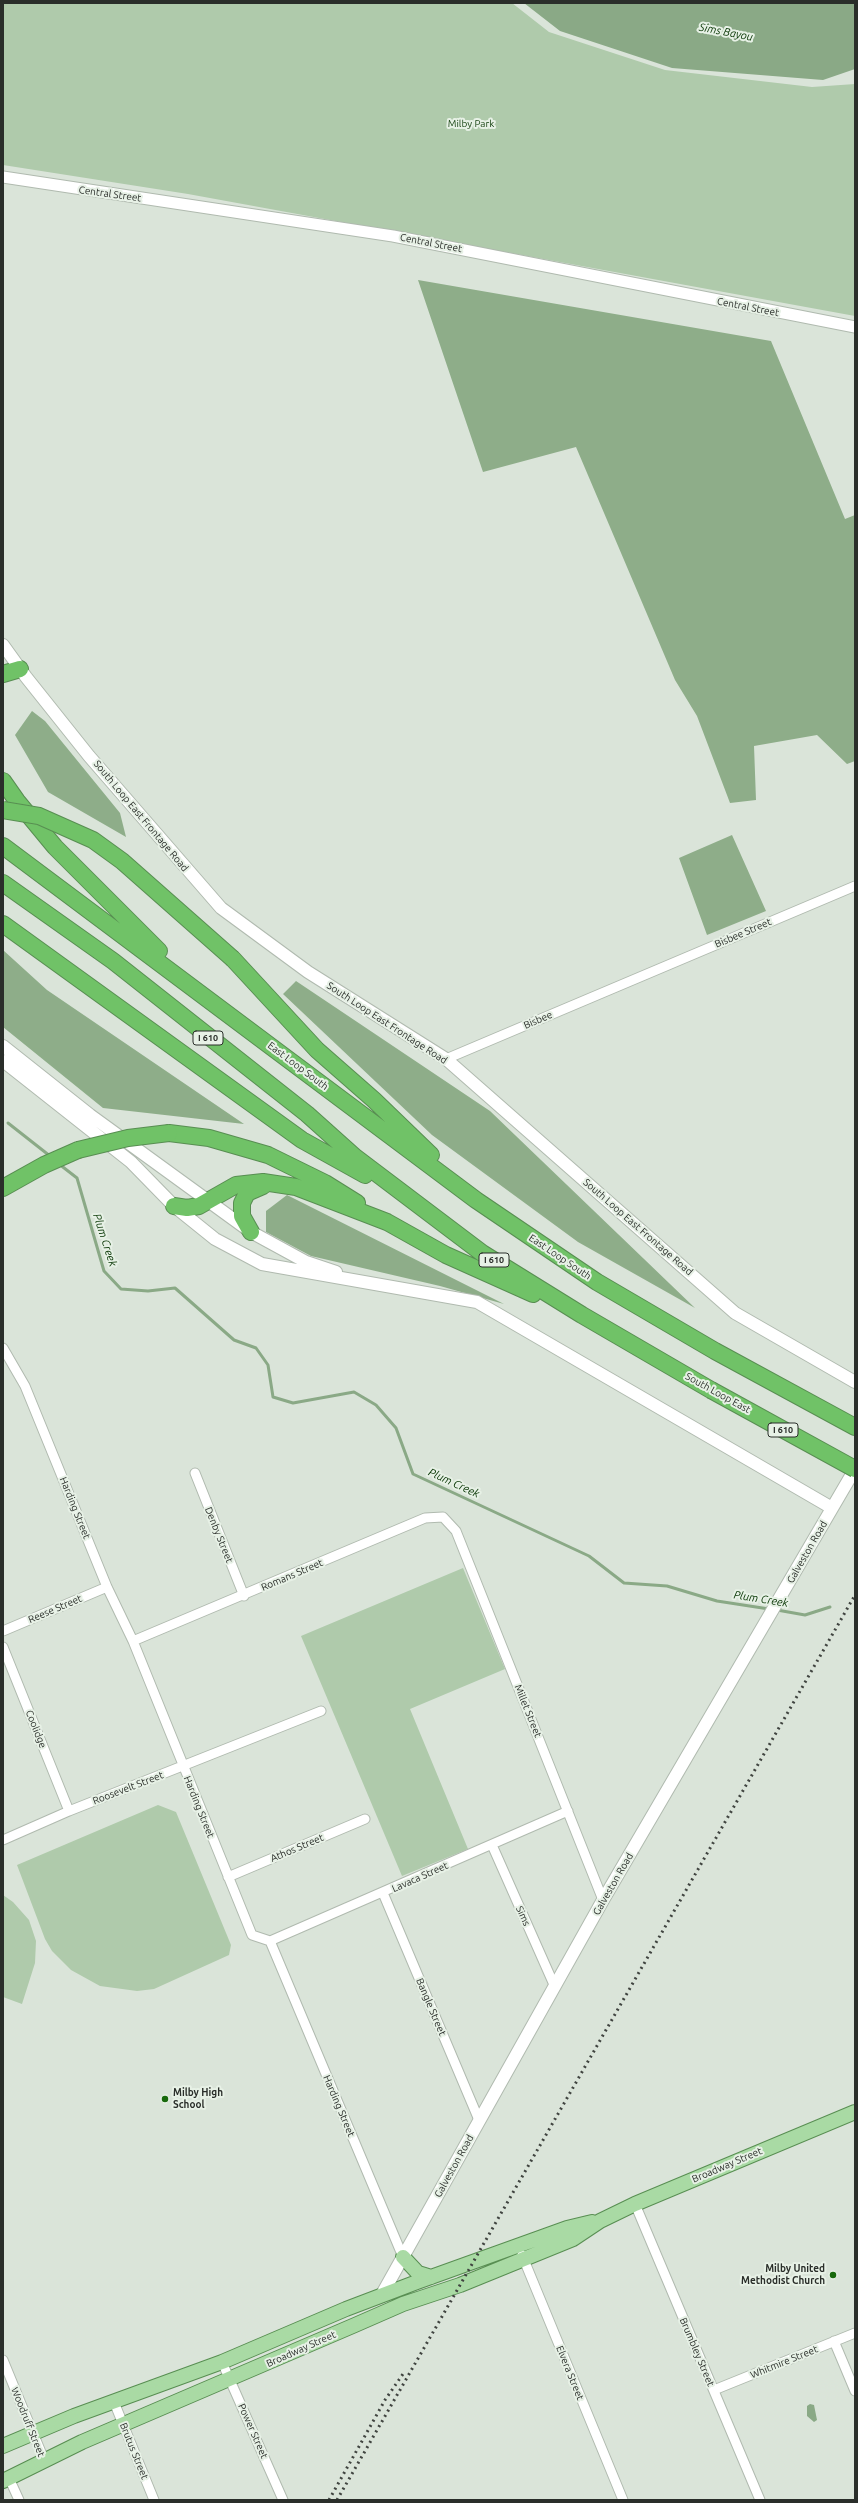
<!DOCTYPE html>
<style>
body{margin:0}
#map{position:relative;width:858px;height:2503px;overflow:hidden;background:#dae4d9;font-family:Ubuntu,sans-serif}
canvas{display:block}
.frame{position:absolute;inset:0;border:4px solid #2a2e2a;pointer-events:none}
</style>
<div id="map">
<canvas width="858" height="2503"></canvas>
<div class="frame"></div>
</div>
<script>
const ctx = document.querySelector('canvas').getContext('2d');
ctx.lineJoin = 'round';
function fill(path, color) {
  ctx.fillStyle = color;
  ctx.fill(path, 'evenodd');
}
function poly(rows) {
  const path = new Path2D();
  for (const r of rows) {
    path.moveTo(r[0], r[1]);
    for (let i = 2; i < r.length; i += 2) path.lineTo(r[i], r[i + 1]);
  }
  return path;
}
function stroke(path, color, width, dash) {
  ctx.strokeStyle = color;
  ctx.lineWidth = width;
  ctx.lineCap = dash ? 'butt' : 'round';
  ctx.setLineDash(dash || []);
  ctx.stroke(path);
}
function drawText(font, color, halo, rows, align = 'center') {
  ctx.font = font + ' Ubuntu,sans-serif';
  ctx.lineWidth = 4;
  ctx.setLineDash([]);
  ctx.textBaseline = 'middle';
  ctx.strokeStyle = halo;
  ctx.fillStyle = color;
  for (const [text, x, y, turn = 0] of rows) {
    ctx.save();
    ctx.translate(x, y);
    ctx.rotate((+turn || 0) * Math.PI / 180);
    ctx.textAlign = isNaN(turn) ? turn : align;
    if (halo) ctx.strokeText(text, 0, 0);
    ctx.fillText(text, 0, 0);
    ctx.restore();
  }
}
fill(poly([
 [3,3,512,3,549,32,665,70,812,87,855,84,855,316,188,194,3,165],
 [463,1568,505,1669,410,1709,468,1849,402,1876,301,1636],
 [158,1805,176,1812,231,1945,229,1955,154,1989,137,1991,100,1986,71,1970,52,1951,45,1939,17,1865],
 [3,1895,13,1902,29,1920,36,1941,35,1963,22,2004,3,1997]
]), '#afcaab');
fill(poly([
 [418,280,771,341,845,519,855,515,855,761,847,764,817,735,754,746,756,800,730,803,697,716,675,680,576,447,483,472],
 [32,711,45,721,120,813,126,837,48,792,15,735],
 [732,835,766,911,707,935,679,858],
 [3,950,47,990,244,1124,103,1108,3,1027],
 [296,981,490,1111,695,1308,578,1242,432,1135,283,994],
 [287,1195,504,1304,440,1286,311,1256,266,1232,266,1211]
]), '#8ead89');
fill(poly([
 [524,3,855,3,855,69,823,80,672,68,560,31],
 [810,2404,814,2405,817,2420,814,2422,807,2416,807,2406]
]), '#8aa986');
stroke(poly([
 [8,1123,50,1156],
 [59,1164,77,1178,104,1271,121,1289,148,1291,175,1288,234,1340,256,1348,268,1365,273,1397,293,1403,354,1392,376,1405,396,1428,413,1474,589,1556,624,1583,667,1586,717,1601,769,1609],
 [777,1610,805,1615,830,1607]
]), '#8aa986', 3);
const minor = poly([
 [446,1059,855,886],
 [3,1348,25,1386,107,1587,133,1641,252,1935,270,1941,403,2257],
 [195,1473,244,1596],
 [3,1631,107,1587],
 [133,1641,425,1518,443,1517,456,1531,603,1900],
 [3,1647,69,1811],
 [3,1840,69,1811,321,1711],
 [492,1845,555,1987],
 [228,1877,365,1819],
 [383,1893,479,2120],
 [270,1941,568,1811],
 [635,2204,760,2500],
 [522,2255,623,2500],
 [834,2341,855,2391],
 [3,2360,45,2462],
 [222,2362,283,2500],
 [714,2390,855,2333],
 [114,2402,154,2500],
 [9,2478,19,2500]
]);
const tertiary = poly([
 [3,177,393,236,855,327]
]);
const secondary = poly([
 [3,645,26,677,89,756,221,908,308,972,446,1059,735,1313,855,1382],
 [3,1046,90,1115,251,1232,306,1262,336,1272],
 [3,1061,131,1162,174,1206,215,1239,262,1264,477,1302,832,1508],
 [381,2296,603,1900,855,1469]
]);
const primary = poly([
 [403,2257,418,2273,431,2277],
 [3,2446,74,2416,222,2362,346,2309,417,2282,567,2228,592,2222],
 [3,2481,82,2442,355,2325,403,2304,460,2285,573,2239,600,2221,635,2204,855,2112]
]);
const motorway = poly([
 [3,674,20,669],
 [3,781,17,801,55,847,159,951],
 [3,846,476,1200,597,1282,715,1351,855,1427],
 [3,883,113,961,307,1114,355,1157,482,1253,582,1315,711,1390],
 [3,924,302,1140,365,1175],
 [233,959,317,1050,374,1100,431,1155],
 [169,1133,209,1138,268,1155,325,1183,357,1203],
 [3,1188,44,1165,78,1150],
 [174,1206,187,1208,199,1206,236,1185,263,1182,296,1187,387,1222,446,1255,533,1294],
 [251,1232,242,1216,242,1203,247,1193,263,1186]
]);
stroke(minor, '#b0baaf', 11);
stroke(tertiary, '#b0baaf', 13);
stroke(secondary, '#b0baaf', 14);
stroke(primary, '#588e52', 16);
stroke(motorway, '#588e52', 18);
stroke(minor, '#fff', 9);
stroke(tertiary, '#fff', 11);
stroke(secondary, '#fff', 12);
stroke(primary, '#a9daa4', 14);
stroke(motorway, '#70c267', 16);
stroke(poly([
 [329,2500,385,2400,403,2374],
 [337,2500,855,1595]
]), '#404440', 3, [2, 4]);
const motorwayBridge = poly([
 [3,810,39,816,93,840,122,861,233,959],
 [78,1150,128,1138,169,1133],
 [711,1390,855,1469]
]);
stroke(motorwayBridge, '#588e52', 18, []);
stroke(motorwayBridge, '#70c267', 16);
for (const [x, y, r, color] of [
 [165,2099,4,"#18690d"],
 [833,2275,4,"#18690d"]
]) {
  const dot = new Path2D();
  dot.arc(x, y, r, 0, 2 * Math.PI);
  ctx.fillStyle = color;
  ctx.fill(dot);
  stroke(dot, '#e7f1e6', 1.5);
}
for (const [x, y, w] of [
 [208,1038,30],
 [494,1260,30],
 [783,1430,30]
]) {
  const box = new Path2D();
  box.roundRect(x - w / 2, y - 7, w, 14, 3);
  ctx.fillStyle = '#e7f1e6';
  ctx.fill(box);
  stroke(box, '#2a2e2a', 1);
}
drawText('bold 9px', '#2a2e2a', null, [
 ["I 610",208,1038],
 ["I 610",494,1260],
 ["I 610",783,1430]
]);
drawText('10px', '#103d0b', '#e7f1e6', [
 ["Milby Park",471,124]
]);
drawText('10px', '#2a2e2a', '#e7f1e6', [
 ["Central Street",110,194,8],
 ["Central Street",431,243,11],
 ["Central Street",748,307,11],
 ["South Loop East Frontage Road",141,816,50],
 ["Bisbee Street",743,933,-23],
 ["Bisbee",538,1020,-23],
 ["South Loop East Frontage Road",387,1023,33],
 ["East Loop South",298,1066,37],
 ["South Loop East Frontage Road",638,1227,41],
 ["East Loop South",560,1257,34],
 ["South Loop East",718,1393,29],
 ["Harding Street",75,1508,68],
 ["Denby Street",219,1535,68],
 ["Galveston Road",807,1552,-60],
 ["Romans Street",292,1575,-23],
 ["Reese Street",55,1609,-23],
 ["Millet Street",528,1711,68],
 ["Coolidge",36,1729,68],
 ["Roosevelt Street",128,1788,-21],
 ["Harding Street",199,1807,68],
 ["Athos Street",297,1848,-23],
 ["Lavaca Street",420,1877,-24],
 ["Galveston Road",613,1884,-60],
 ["Sims",523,1916,66],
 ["Bangle Street",431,2007,67],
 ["Harding Street",339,2106,67],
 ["Broadway Street",727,2165,-23],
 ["Galveston Road",454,2166,-61],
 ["Broadway Street",301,2349,-24],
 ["Brumbley Street",697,2352,67],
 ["Whitmire Street",784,2362,-22],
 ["Elvera Street",570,2373,68],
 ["Woodruff Street",28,2422,68],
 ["Power Street",253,2431,66],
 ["Brutus Street",134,2451,68]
]);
drawText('bold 10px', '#2a2e2a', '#e7f1e6', [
 ["Milby High",173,2093],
 ["School",173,2105],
 ["Milby United",825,2269,"right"],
 ["Methodist Church",825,2281,"right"]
], 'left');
drawText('italic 11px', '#083604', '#e7f1e6', [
 ["Sims Bayou",726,32,11],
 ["Plum Creek",105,1240,72],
 ["Plum Creek",454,1483,25],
 ["Plum Creek",761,1599,9]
]);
</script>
